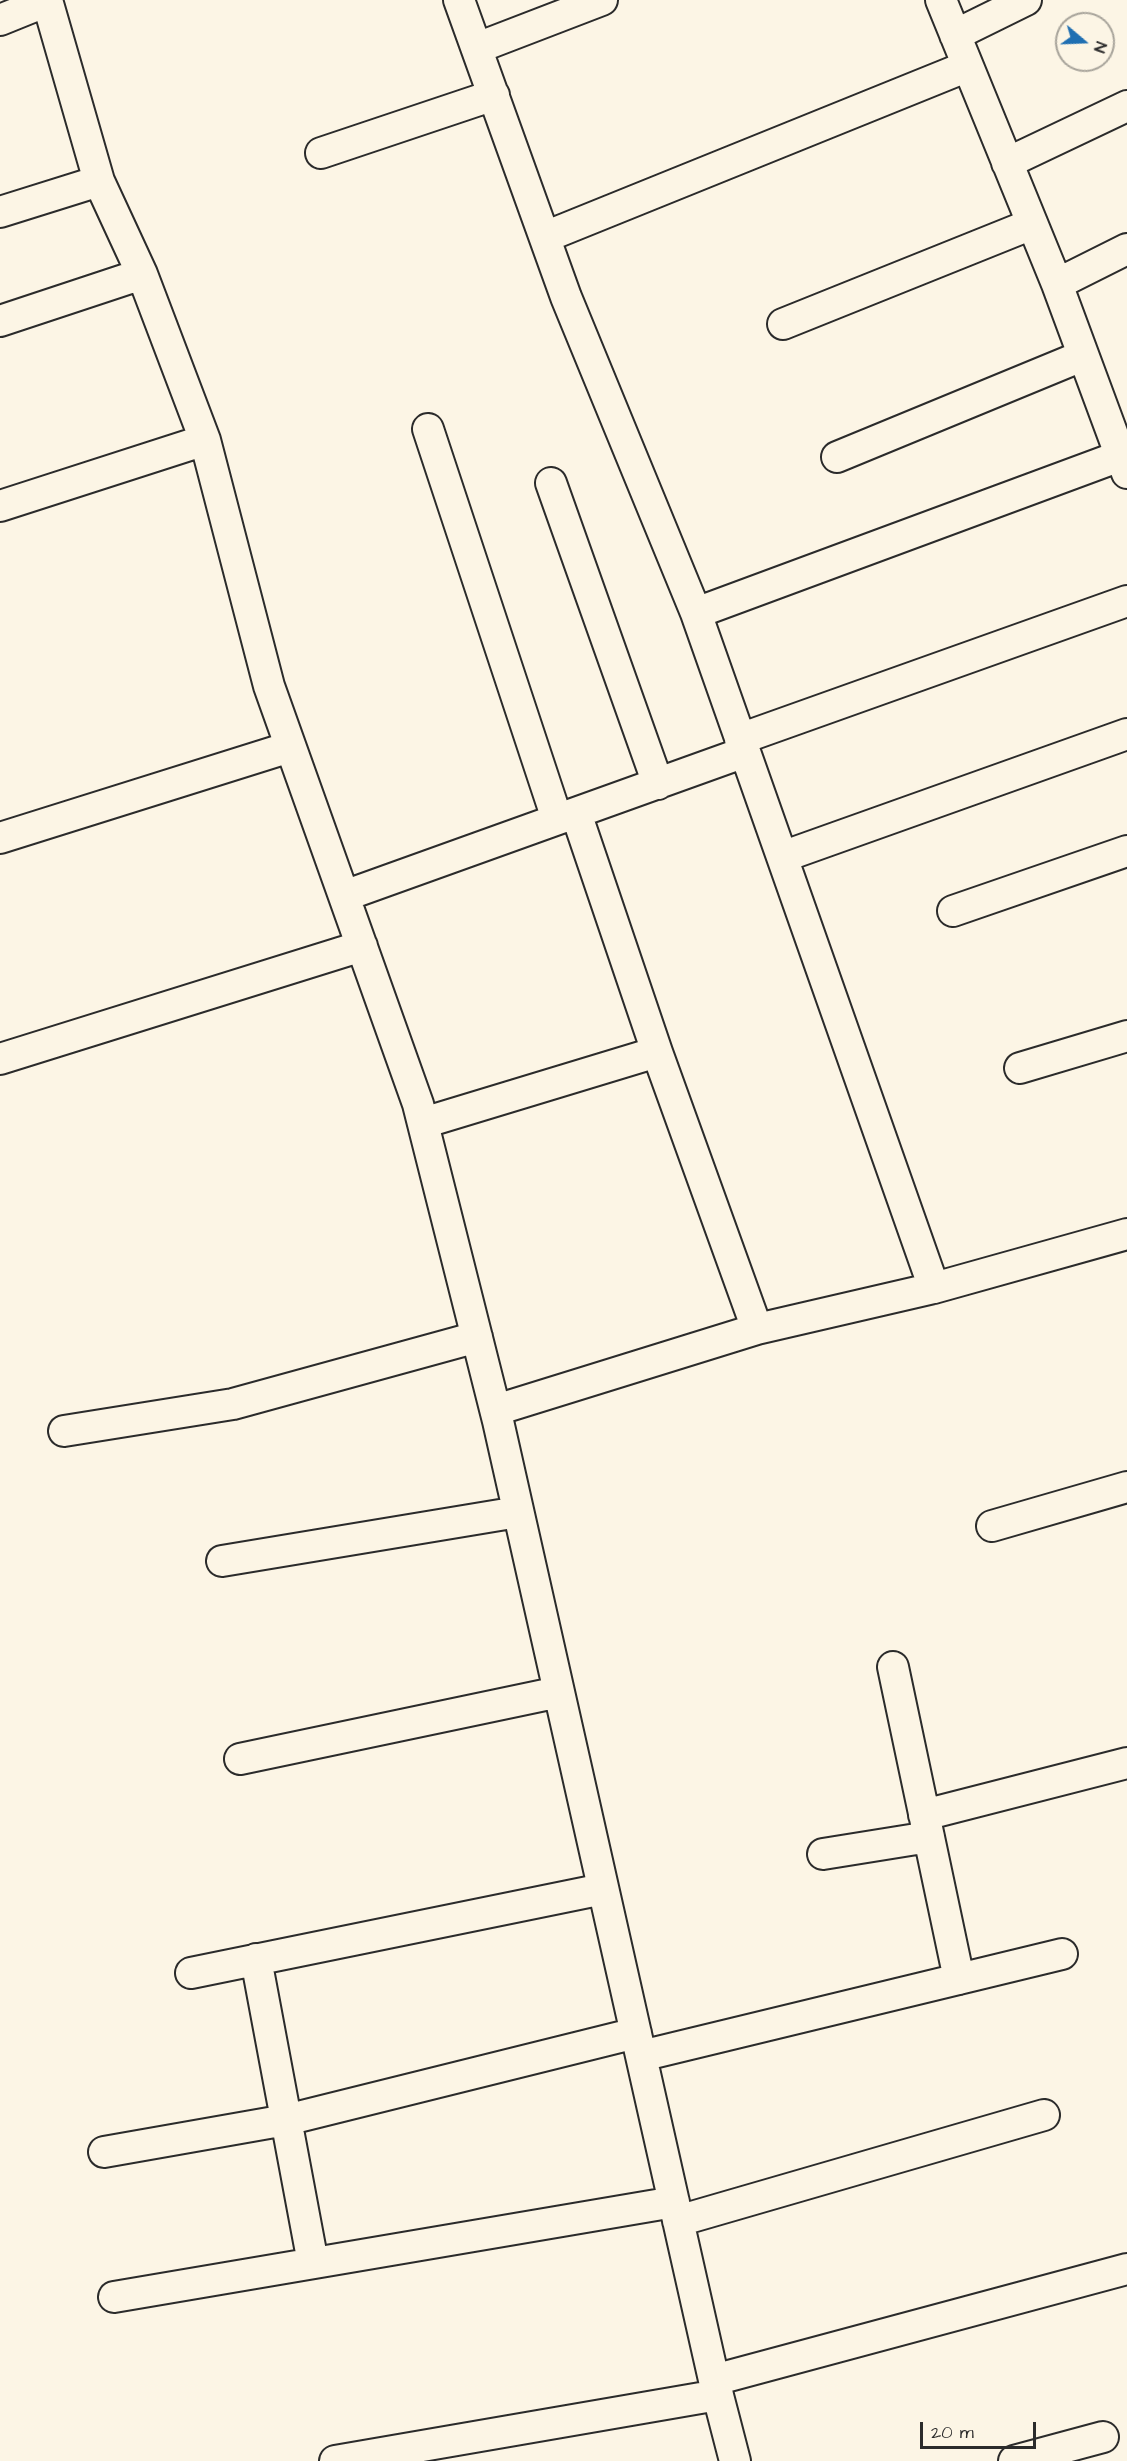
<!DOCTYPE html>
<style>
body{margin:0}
#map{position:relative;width:1127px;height:2461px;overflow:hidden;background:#fcf5e5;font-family:"Architects Daughter",sans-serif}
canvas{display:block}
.north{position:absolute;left:1055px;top:12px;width:60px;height:60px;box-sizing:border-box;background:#fcf5e5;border:2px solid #a8a49b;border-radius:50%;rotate:109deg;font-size:16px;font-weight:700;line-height:24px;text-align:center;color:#2b2b2b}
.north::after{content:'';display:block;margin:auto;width:21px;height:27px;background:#1f6fb2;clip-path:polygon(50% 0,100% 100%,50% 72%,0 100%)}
.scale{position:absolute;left:920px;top:2422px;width:116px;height:27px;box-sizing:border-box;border:3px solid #2b2b2b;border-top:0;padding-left:8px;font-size:18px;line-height:21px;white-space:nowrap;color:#2b2b2b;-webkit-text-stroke:4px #fcf5e5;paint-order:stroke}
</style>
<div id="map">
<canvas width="1127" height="2461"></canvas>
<div class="north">N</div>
<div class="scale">20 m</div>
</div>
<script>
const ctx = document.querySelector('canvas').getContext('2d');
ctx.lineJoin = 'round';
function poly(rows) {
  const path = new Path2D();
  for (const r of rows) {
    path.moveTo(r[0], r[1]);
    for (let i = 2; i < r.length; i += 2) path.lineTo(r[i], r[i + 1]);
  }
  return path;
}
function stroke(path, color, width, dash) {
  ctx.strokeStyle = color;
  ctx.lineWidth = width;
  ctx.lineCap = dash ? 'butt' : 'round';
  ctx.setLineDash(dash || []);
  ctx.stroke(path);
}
const street = poly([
 [47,0,99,181,142,274,205,440,269,686,418,1104,498,1421,714,2380,735,2461],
 [459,0,566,297,696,613,934,1288],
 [941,0,1057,284,1127,473],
 [0,20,47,1],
 [955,35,1026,0],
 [477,48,602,0],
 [321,153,494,95],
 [1007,163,1127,106],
 [0,212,99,181],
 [545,237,968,66],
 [1057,284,1127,249],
 [0,321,142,274],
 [783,324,1032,224],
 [428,429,557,819],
 [837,457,1082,356],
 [551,483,658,784],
 [0,506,205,440],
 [696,613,1120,456],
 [740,739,1127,601],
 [576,813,657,1052,757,1329],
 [0,838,290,747],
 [782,857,1127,734],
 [344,896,745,752],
 [953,911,1127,851],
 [0,1059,362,946],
 [1020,1068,1127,1036],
 [423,1123,657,1052],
 [496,1410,757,1329,934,1288,1127,1234],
 [64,1431,233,1404,477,1337],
 [992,1526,1127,1487],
 [222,1561,518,1512],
 [893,1667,959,1979],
 [240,1759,559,1692],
 [924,1815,1127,1763],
 [823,1854,929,1837],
 [256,1959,313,2263],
 [191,1973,603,1889],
 [641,2056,1062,1954],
 [104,2152,286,2120,636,2033],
 [678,2221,1044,2115],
 [114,2297,674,2202],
 [714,2380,1127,2269],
 [335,2461,718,2395],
 [1014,2461,1103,2437]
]);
stroke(street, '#2b2b2b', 34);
stroke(street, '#fcf5e5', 30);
</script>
